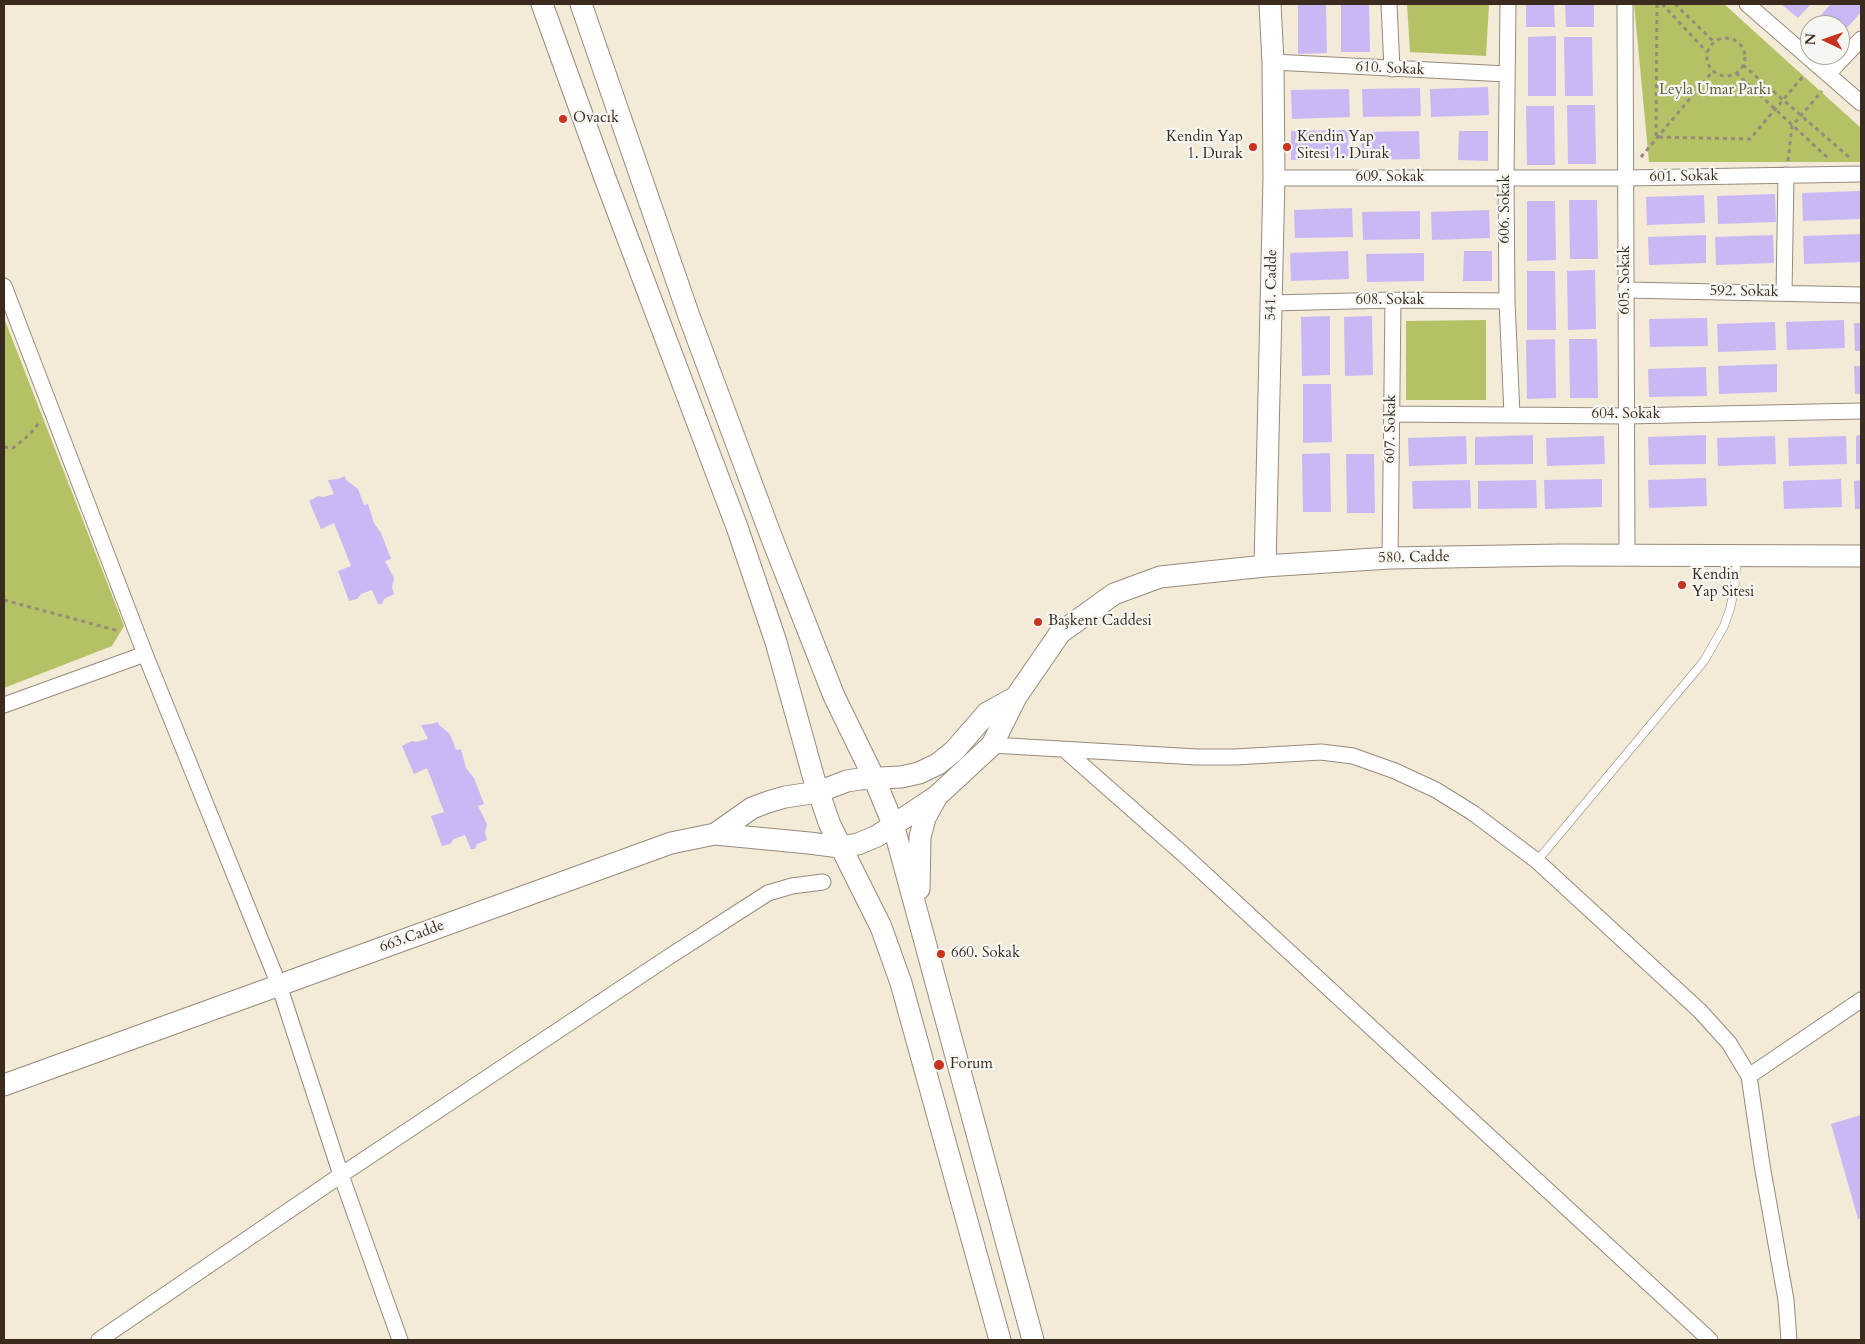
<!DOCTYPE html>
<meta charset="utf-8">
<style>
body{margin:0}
#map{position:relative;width:1865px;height:1344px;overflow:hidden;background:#f3ead8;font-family:Cardo,serif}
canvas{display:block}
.frame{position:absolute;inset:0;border:5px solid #3b2a1e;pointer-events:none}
.north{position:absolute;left:1800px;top:15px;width:50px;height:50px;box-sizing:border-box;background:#f6f6f2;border:1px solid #aba49d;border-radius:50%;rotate:273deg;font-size:14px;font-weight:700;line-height:20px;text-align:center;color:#3b2a1e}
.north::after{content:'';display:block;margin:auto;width:18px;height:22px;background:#c8321e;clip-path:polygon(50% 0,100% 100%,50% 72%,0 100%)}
</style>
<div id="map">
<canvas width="1865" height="1344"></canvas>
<div class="frame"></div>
<div class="north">N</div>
</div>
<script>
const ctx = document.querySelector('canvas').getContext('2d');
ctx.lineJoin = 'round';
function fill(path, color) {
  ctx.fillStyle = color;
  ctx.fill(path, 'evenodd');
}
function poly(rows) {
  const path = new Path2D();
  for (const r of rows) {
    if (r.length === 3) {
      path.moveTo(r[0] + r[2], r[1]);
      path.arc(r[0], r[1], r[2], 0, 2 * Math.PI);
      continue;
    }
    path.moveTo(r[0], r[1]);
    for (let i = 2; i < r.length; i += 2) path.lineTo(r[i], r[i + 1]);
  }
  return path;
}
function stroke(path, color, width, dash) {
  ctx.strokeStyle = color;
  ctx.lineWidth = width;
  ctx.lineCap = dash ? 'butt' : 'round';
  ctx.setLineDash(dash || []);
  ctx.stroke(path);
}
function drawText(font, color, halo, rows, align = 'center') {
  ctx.font = font + ' Cardo,serif';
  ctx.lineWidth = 4.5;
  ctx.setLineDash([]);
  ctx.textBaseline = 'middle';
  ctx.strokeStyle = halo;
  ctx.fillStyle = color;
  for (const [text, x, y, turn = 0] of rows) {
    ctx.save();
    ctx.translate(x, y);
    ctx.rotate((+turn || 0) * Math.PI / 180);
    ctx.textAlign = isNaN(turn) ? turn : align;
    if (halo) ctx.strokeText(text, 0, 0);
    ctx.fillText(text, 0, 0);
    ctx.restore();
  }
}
fill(poly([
 [1407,4,1489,4,1486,56,1410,52],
 [1634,4,1724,4,1861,128,1861,162,1649,162],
 [4,318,124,626,112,646,4,688],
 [1486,320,1486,400,1406,400,1406,321]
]), '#b4c265');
fill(poly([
 [1298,4,1326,4,1327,53,1298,54],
 [1341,4,1369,4,1370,52,1341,52],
 [1526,4,1554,4,1555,27,1526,27],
 [1565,4,1594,4,1594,27,1566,27],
 [1781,4,1811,4,1798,18],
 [1831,4,1861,4,1861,12,1840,36,1840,25,1812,25],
 [1556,36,1556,96,1528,96,1528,37],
 [1564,37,1592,37,1593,96,1565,96],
 [1488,87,1489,115,1431,117,1430,89],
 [1420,88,1421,116,1363,117,1362,89],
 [1349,89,1350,117,1292,119,1291,90],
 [1567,105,1595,105,1596,164,1568,164],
 [1526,106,1554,106,1555,165,1527,165],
 [1348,130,1349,158,1291,160,1291,131],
 [1419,131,1420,159,1362,160,1361,132],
 [1459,131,1488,131,1488,161,1458,160],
 [1860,191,1861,219,1803,221,1802,193],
 [1775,194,1776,222,1718,224,1717,196],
 [1704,195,1705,223,1647,225,1646,197],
 [1569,200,1597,200,1598,259,1570,259],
 [1527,201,1555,201,1556,260,1527,261],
 [1352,208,1353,237,1295,238,1294,210],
 [1489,210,1490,238,1432,240,1431,212],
 [1420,211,1420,239,1363,240,1362,212],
 [1861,234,1861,262,1804,264,1803,236],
 [1706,235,1706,263,1649,265,1648,237],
 [1773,235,1774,263,1716,265,1715,237],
 [1348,251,1349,279,1291,281,1290,253],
 [1464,251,1492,251,1492,281,1463,281],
 [1424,253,1424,281,1367,282,1366,254],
 [1595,270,1596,329,1568,330,1567,271],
 [1527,271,1555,271,1556,330,1527,330],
 [1330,316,1330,375,1302,376,1301,317],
 [1372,316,1373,375,1345,376,1344,317],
 [1707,318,1708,346,1650,347,1649,319],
 [1844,320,1845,348,1787,350,1786,322],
 [1775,322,1776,350,1718,352,1717,324],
 [1854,323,1861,323,1861,351,1855,351],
 [1555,339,1556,398,1527,399,1526,340],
 [1569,339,1597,339,1598,398,1570,398],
 [1777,364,1777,392,1719,394,1718,366],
 [1854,366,1861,366,1861,394,1855,394],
 [1706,367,1707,396,1649,397,1648,369],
 [1303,384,1331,384,1332,442,1303,443],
 [1533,435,1533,464,1475,465,1475,437],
 [1706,435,1706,464,1649,465,1648,437],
 [1861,435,1861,464,1856,464,1856,436],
 [1466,436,1467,464,1409,466,1408,438],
 [1604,436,1605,464,1547,466,1546,438],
 [1775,436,1776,464,1718,466,1717,438],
 [1846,436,1847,464,1789,466,1788,438],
 [1330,453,1331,512,1303,512,1302,454],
 [1346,454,1374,454,1375,513,1347,513],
 [345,476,346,480,358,489,364,505,368,504,374,523,381,533,391,559,385,561,394,578,392,587,394,594,384,599,382,604,378,604,372,590,361,594,357,599,349,601,338,571,351,566,334,523,321,529,309,501,318,496,323,497,334,494,328,480,338,479],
 [1706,478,1707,506,1649,508,1648,480],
 [1602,479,1602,507,1545,509,1544,480],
 [1841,479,1842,507,1784,509,1783,481],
 [1470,480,1471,508,1413,509,1412,481],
 [1536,480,1537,508,1478,509,1478,481],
 [1861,480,1861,509,1855,509,1854,481],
 [438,722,439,725,450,734,456,750,461,749,466,768,474,778,484,804,478,806,487,824,485,833,487,840,477,844,475,849,471,849,465,835,454,839,450,844,442,846,431,816,444,812,427,768,414,774,402,746,412,741,416,742,428,739,421,725,431,724],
 [1861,1115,1861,1218,1858,1219,1831,1124]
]), '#cab8f5');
const lane = poly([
 [1537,861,1704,661,1724,626,1730,609,1734,591,1737,558]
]);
const street = poly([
 [1389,4,1392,69],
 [1508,4,1506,178,1507,301,1512,415],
 [1625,4,1627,555],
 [1747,4,1861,103],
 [1273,62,1507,74],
 [1828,74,1861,39],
 [1274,178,1626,178,1861,174],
 [4,286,145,654,279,985,341,1175,400,1340],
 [1626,290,1861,295],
 [1784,293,1786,175],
 [1272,303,1393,300,1507,301],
 [1391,414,1626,416,1861,411],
 [1390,558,1393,300],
 [4,705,145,654],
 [992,745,1197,757,1235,757,1321,752,1353,756,1395,771,1436,790,1473,813,1537,861,1700,1011,1729,1043,1749,1076,1762,1165,1786,1300,1789,1340],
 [1065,750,1182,853,1710,1340],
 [1749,1076,1861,1000],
 [99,1340,341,1175,667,958,768,893,792,886,823,882]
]);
const secondary = poly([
 [542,4,605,178,737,527,776,642,814,779,830,825,881,927,901,983,1000,1340],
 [581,4,689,316,771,536,834,696,874,778,893,824,1033,1340],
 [1265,566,1274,178,1273,62,1270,4],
 [715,834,809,843,840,847,858,844,877,836,937,796,992,745,1016,697,1060,633,1114,594,1160,577,1265,566,1390,558,1561,555,1861,556],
 [919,889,920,837,925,818,936,798],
 [4,1085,671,843,715,834,752,808,768,802,785,797,818,792,847,781,860,779,901,777,919,773,938,764,954,751,987,713,1016,697]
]);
stroke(lane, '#978a7b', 9);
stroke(street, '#978a7b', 17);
stroke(secondary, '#978a7b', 23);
stroke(poly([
 [1657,4,1656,137,1750,139,1805,74],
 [1662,4,1707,52],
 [1675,4,1714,42],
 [1726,57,19],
 [1743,65,1850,158],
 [1736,73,1829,159],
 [1641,157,1713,71],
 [1788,161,1792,126,1822,91],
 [4,447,13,448,28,436,40,422],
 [4,600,119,631]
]), '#978a7b', 3, [4, 4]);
stroke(lane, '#fff', 8);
stroke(street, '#fff', 15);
stroke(secondary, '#fff', 21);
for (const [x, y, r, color] of [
 [563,119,5,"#c8321e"],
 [1253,147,5,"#c8321e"],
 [1287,147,5,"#c8321e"],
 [1682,585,5,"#c8321e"],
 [1038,622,5,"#c8321e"],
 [941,954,5,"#c8321e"],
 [939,1065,6,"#c8321e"]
]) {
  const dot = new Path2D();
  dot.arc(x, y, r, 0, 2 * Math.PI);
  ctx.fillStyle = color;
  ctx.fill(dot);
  stroke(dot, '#f6f6f2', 2);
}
drawText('15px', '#3b2a1e', '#f6f6f2', [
 ["610. Sokak",1390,69,3],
 ["601. Sokak",1684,177,-1],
 ["609. Sokak",1390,178],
 ["606. Sokak",1506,209,-90],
 ["605. Sokak",1626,280,-90],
 ["541. Cadde",1272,285,-89],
 ["592. Sokak",1744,292,1],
 ["608. Sokak",1390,301],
 ["604. Sokak",1626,415],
 ["607. Sokak",1391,429,-89],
 ["580. Cadde",1414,558,-1],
 ["663.Cadde",412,937,-20]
]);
drawText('15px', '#5f5833', '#f6f6f2', [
 ["Leyla Umar Parkı",1715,91]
]);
drawText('15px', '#3b2a1e', '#f6f6f2', [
 ["Ovacık",573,119],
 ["Kendin Yap",1243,138,"right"],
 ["1. Durak",1243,155,"right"],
 ["Kendin Yap",1297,138],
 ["Sitesi 1. Durak",1297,155],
 ["Kendin",1692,576],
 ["Yap Sitesi",1692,593],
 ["Başkent Caddesi",1048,622],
 ["660. Sokak",951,954],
 ["Forum",950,1065]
], 'left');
</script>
